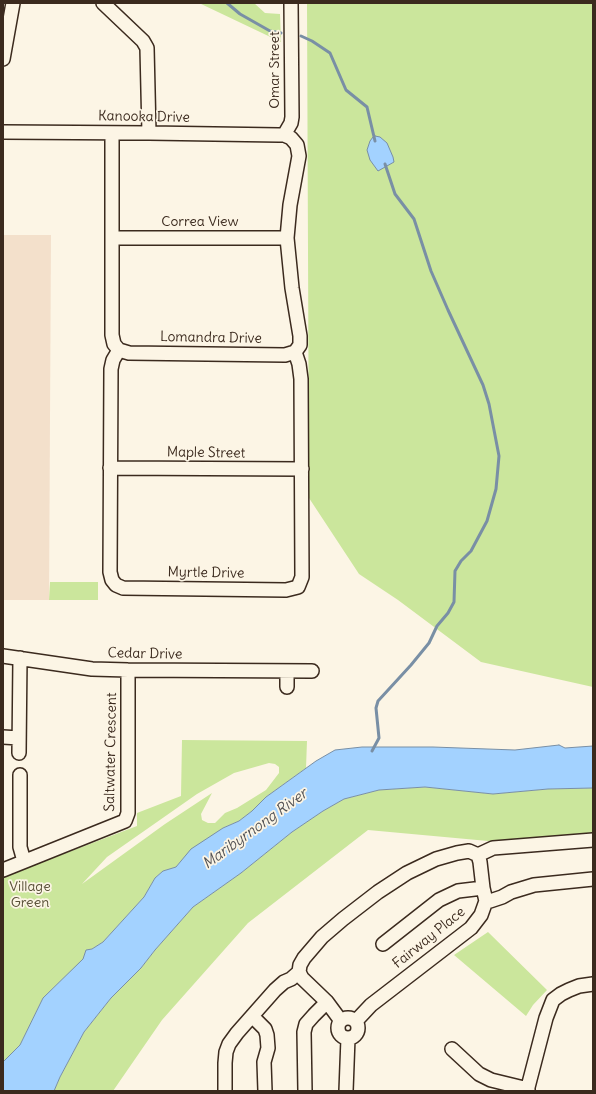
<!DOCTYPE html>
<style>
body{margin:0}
#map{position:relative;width:596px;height:1094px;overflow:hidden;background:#fcf5e5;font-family:Delius,sans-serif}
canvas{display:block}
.frame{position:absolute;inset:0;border:4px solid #3b2a1e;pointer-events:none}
</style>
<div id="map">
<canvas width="596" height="1094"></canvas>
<div class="frame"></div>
</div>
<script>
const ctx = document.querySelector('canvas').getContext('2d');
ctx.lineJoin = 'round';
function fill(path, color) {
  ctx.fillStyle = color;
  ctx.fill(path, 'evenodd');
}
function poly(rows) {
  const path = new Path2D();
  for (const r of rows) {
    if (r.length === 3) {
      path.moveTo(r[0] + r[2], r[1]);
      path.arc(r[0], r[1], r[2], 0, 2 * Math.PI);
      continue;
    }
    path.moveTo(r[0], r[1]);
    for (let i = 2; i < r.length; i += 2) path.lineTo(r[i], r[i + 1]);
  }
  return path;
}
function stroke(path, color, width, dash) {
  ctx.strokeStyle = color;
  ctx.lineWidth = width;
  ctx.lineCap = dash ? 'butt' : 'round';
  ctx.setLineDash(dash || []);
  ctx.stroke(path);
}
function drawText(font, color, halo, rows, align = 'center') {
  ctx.font = font + ' Delius,sans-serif';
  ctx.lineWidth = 3.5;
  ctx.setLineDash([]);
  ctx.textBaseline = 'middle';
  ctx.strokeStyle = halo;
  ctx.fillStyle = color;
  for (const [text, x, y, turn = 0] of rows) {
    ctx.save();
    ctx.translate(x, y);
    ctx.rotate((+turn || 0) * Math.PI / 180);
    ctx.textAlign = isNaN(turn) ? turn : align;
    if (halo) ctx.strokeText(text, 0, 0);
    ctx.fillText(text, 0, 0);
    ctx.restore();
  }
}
fill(poly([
 [3,235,51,235,49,600,3,600]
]), '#f3e0cb');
fill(poly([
 [199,3,254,3,265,13,280,14,281,42],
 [307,3,593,3,593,687,481,662,398,600,359,574,309,498],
 [50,582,98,582,98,600,49,600],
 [182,740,307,741,306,768,266,797,252,811,239,821,223,828,183,859,176,867,163,871,155,878,144,897,103,942,92,949,86,950,84,959,43,998,20,1045,3,1062,3,877,137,826,137,813,181,796],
 [269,763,275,764,279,767,279,773,266,790,237,808,225,813,215,823,208,823,202,820,201,814,212,793,165,824,82,884,107,857,197,794,234,773],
 [425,787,493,794,548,789,593,788,593,836,488,841,368,830,248,923,162,1020,113,1091,54,1091,60,1077,84,1032,111,998,141,968,155,950,193,907,241,873,292,832,323,811,344,799,379,790],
 [488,932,547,990,533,1005,526,1016,454,955]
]), '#cbe69c');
const water = poly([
 [375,136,380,137,387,143,393,157,394,162,378,171,370,160,367,150,370,141,373,137,375,136],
 [559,745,565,748,593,746,593,788,548,789,493,794,425,787,379,790,344,799,323,811,292,832,241,873,193,907,155,950,141,968,111,998,84,1032,60,1077,54,1091,3,1091,3,1062,20,1045,43,998,83,959,86,950,92,949,103,942,144,897,155,878,163,871,176,867,191,849,223,828,239,821,252,811,266,797,316,761,335,750,362,747,433,747,515,750,559,745]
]);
fill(water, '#a3d2ff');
stroke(water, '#798fa5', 1);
stroke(poly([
 [227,3,240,14,270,31,281,33],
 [301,36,312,41,330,53,346,90,367,107,375,141],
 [372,751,379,738,376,708,378,701,411,665,429,643,437,626,448,613,454,602,455,571,461,561,471,551,487,521,496,489,499,456,489,404,483,385,448,310,431,271,414,219,395,194,385,164]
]), '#798fa5', 3);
const minor = poly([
 [103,3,143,41,147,48,149,133],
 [3,59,13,3],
 [3,132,149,133,279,135,284,135,291,138,297,145,299,156,290,205,287,238,292,288,300,336,300,345,295,352,285,355,129,353,119,350,114,344,112,335,112,133],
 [284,135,291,123,292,117,291,3],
 [112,238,287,238],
 [119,350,113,360,111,369,110,572,112,580,116,585,123,588,286,590,298,587,302,577,301,379,299,364,295,352],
 [110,468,302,469],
 [3,656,92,669,128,670,312,671],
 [287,672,287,687],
 [3,737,19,738],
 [19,753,20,658],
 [20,775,20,847,24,861],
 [478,855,493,848,593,840],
 [3,870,125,821,128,813,128,670],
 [383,944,439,900,458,891,483,888],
 [299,972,300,965,304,958,322,937,343,919,378,892,407,873,436,859,457,853,469,851,478,855,480,862,483,888,486,901],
 [299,972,302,978,327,1002,341,1021],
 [252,1016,265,1029,267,1035,268,1048,264,1062,265,1091],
 [348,1028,10],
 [356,1021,371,1005,471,928,481,915,486,901,490,901,502,897,511,892,534,885,593,879],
 [452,1049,479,1074,491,1080,528,1089],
 [225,1091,225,1063,226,1052,229,1044,237,1033,275,990,284,982,291,979,299,972],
 [305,1091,304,1032,306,1024,314,1015,327,1002],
 [346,1091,348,1038],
 [527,1091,546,1018,553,1000,561,994,569,990,579,986,593,984]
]);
stroke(minor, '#3b2a1e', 16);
stroke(minor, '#fcf5e5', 13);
drawText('14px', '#3b2a1e', '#fcf5e5', [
 ["Omar Street",275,70,-90],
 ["Kanooka Drive",144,117,1],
 ["Correa View",200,222],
 ["Lomandra Drive",211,338,1],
 ["Maple Street",206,453,1],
 ["Myrtle Drive",206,573,1],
 ["Cedar Drive",145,654,1],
 ["Saltwater Crescent",111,752,-89],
 ["Fairway Place",429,938,-39]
]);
drawText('14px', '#585037', '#fcf5e5', [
 ["Village",30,887],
 ["Green",30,903]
]);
drawText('italic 15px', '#555456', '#fcf5e5', [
 ["Maribyrnong River",255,829,-36]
]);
</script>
